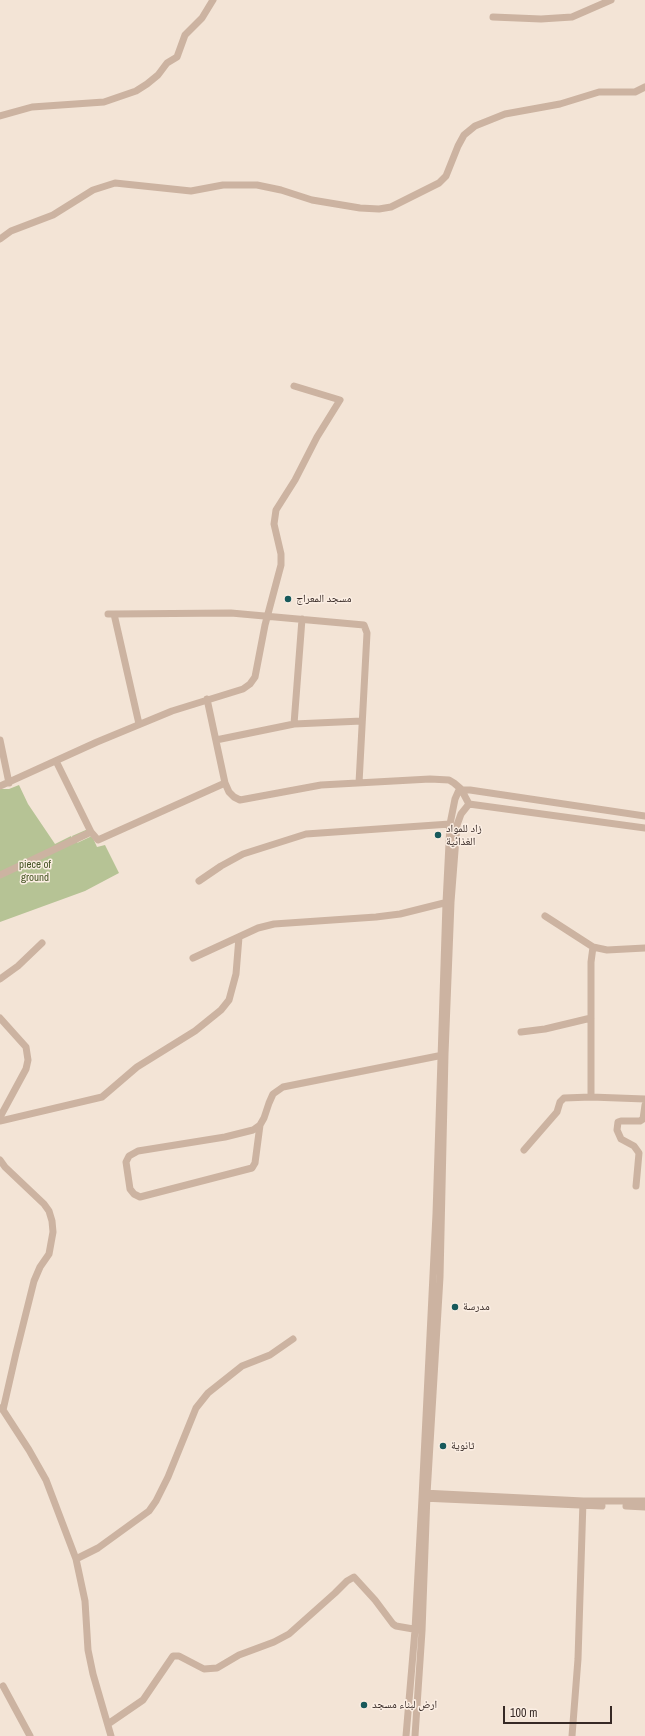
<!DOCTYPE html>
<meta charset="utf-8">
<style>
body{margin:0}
#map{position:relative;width:645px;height:1736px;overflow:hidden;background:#f3e4d6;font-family:"Archivo Narrow",sans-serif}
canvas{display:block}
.scale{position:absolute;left:503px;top:1706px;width:109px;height:18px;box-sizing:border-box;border:2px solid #362925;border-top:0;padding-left:5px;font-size:12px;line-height:14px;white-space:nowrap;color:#362925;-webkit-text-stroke:3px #fbeee3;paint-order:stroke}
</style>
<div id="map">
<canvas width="645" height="1736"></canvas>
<div class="scale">100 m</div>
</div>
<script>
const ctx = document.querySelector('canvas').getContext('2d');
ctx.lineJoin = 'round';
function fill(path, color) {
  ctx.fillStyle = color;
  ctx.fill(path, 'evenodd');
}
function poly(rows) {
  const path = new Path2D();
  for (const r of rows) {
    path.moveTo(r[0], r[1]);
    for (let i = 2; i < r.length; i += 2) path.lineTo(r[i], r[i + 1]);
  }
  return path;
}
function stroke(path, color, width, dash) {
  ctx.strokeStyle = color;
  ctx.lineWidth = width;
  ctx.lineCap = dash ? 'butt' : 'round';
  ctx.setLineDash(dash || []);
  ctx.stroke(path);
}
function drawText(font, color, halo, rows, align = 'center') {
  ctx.font = font + ' "Archivo Narrow","Noto Naskh Arabic",sans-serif';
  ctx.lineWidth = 3;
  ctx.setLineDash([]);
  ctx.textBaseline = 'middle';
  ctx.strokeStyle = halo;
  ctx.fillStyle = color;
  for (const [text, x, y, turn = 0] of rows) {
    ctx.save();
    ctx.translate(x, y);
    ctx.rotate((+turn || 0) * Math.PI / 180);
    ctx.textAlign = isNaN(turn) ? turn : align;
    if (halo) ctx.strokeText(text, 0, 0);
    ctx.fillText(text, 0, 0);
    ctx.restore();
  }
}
fill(poly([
 [19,785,28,804,55,844,71,836,75,844,72,836,88,829,77,843,92,836,97,847,105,845,119,873,85,891,0,922,0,786,2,789,9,789]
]), '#b6c395');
stroke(poly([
 [493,17,541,19,572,17,611,0],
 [0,116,32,107,104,102,136,91,147,84,158,75,167,63,177,57,185,35,202,18,213,0],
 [0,239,11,231,53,215,93,190,115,183,191,191,223,185,257,185,281,190,312,200,360,208,379,209,391,207,439,183,446,176,458,146,464,135,475,126,505,114,560,104,599,92,635,92,645,87],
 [108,614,114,614,139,724],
 [114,614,231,613,364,625,367,633,359,783],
 [207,699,225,783,229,792,234,797,240,800,321,785,430,779,449,780,454,783,461,789,469,804],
 [294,724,302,619],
 [0,740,9,783],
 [216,740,294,724,362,721],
 [56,761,91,832,98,840,225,783],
 [0,786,97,742,172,711,243,689,250,684,255,677,265,625,281,565,281,554,274,524,276,510,295,480,317,437,340,400,294,386],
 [0,875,91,832],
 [199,881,221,866,243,854,306,834,450,824],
 [545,916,593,947],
 [193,958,258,928,274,924,376,917,400,914,448,902],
 [0,979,18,966,42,943],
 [0,1018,26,1047,28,1060,26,1069,0,1117],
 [521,1032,545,1029,591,1018],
 [591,1097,591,962,593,947,607,950,645,948],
 [0,1121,102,1097,137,1067,195,1031,221,1010,229,1000,236,974,239,937],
 [260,1125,255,1163,252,1168,140,1197,134,1194,130,1189,126,1162,129,1156,138,1151,225,1137,253,1130,260,1125,264,1118,269,1103,273,1094,283,1087,443,1055],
 [524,1150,557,1112,560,1102,564,1098,591,1097,645,1099],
 [0,1160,5,1167,44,1204,49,1211,52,1221,53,1232,49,1254,40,1267,34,1281,16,1353,3,1410],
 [636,1186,639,1153,634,1146,621,1139,617,1130,618,1122,621,1121,640,1121,643,1119,645,1105],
 [0,1408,3,1410,29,1450,46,1480,76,1559,85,1601,88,1650,93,1674,111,1736],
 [423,1493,583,1501,645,1501],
 [422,1498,602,1506],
 [626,1506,645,1507],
 [76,1559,98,1548,149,1511,156,1501,168,1477,196,1408,208,1393,242,1366,270,1355,293,1339],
 [3,1686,30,1736],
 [108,1724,143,1700,173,1656,179,1656,204,1669,217,1668,239,1655,274,1642,289,1634,335,1593,347,1581,354,1577,375,1600,393,1624,396,1626,419,1630],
 [406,1736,415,1630,422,1498,436,1214,446,903,450,824,455,799,459,790,470,790,645,816],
 [415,1736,422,1631,427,1494,440,1277,445,1054,451,902,457,825,461,814,469,804,645,828],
 [572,1736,578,1659,583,1501]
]), '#ccb3a1', 7);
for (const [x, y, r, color] of [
 [288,599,4,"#17595b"],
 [438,835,4,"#17595b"],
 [455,1307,4,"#17595b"],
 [443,1446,4,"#17595b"],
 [364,1705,4,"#17595b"]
]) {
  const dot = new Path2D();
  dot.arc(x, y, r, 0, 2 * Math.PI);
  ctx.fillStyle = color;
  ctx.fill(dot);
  stroke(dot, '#fbeee3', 1.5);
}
drawText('11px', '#362925', '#fbeee3', [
 ["مسجد المعراج",296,599],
 ["زاد للمواد",446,829],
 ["الغذائية",446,842],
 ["مدرسة",463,1307],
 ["ثانوية",451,1446],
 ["ارض لبناء مسجد",372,1705]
], 'left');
drawText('11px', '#475626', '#fbeee3', [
 ["piece of",35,865],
 ["ground",35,878]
]);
</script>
